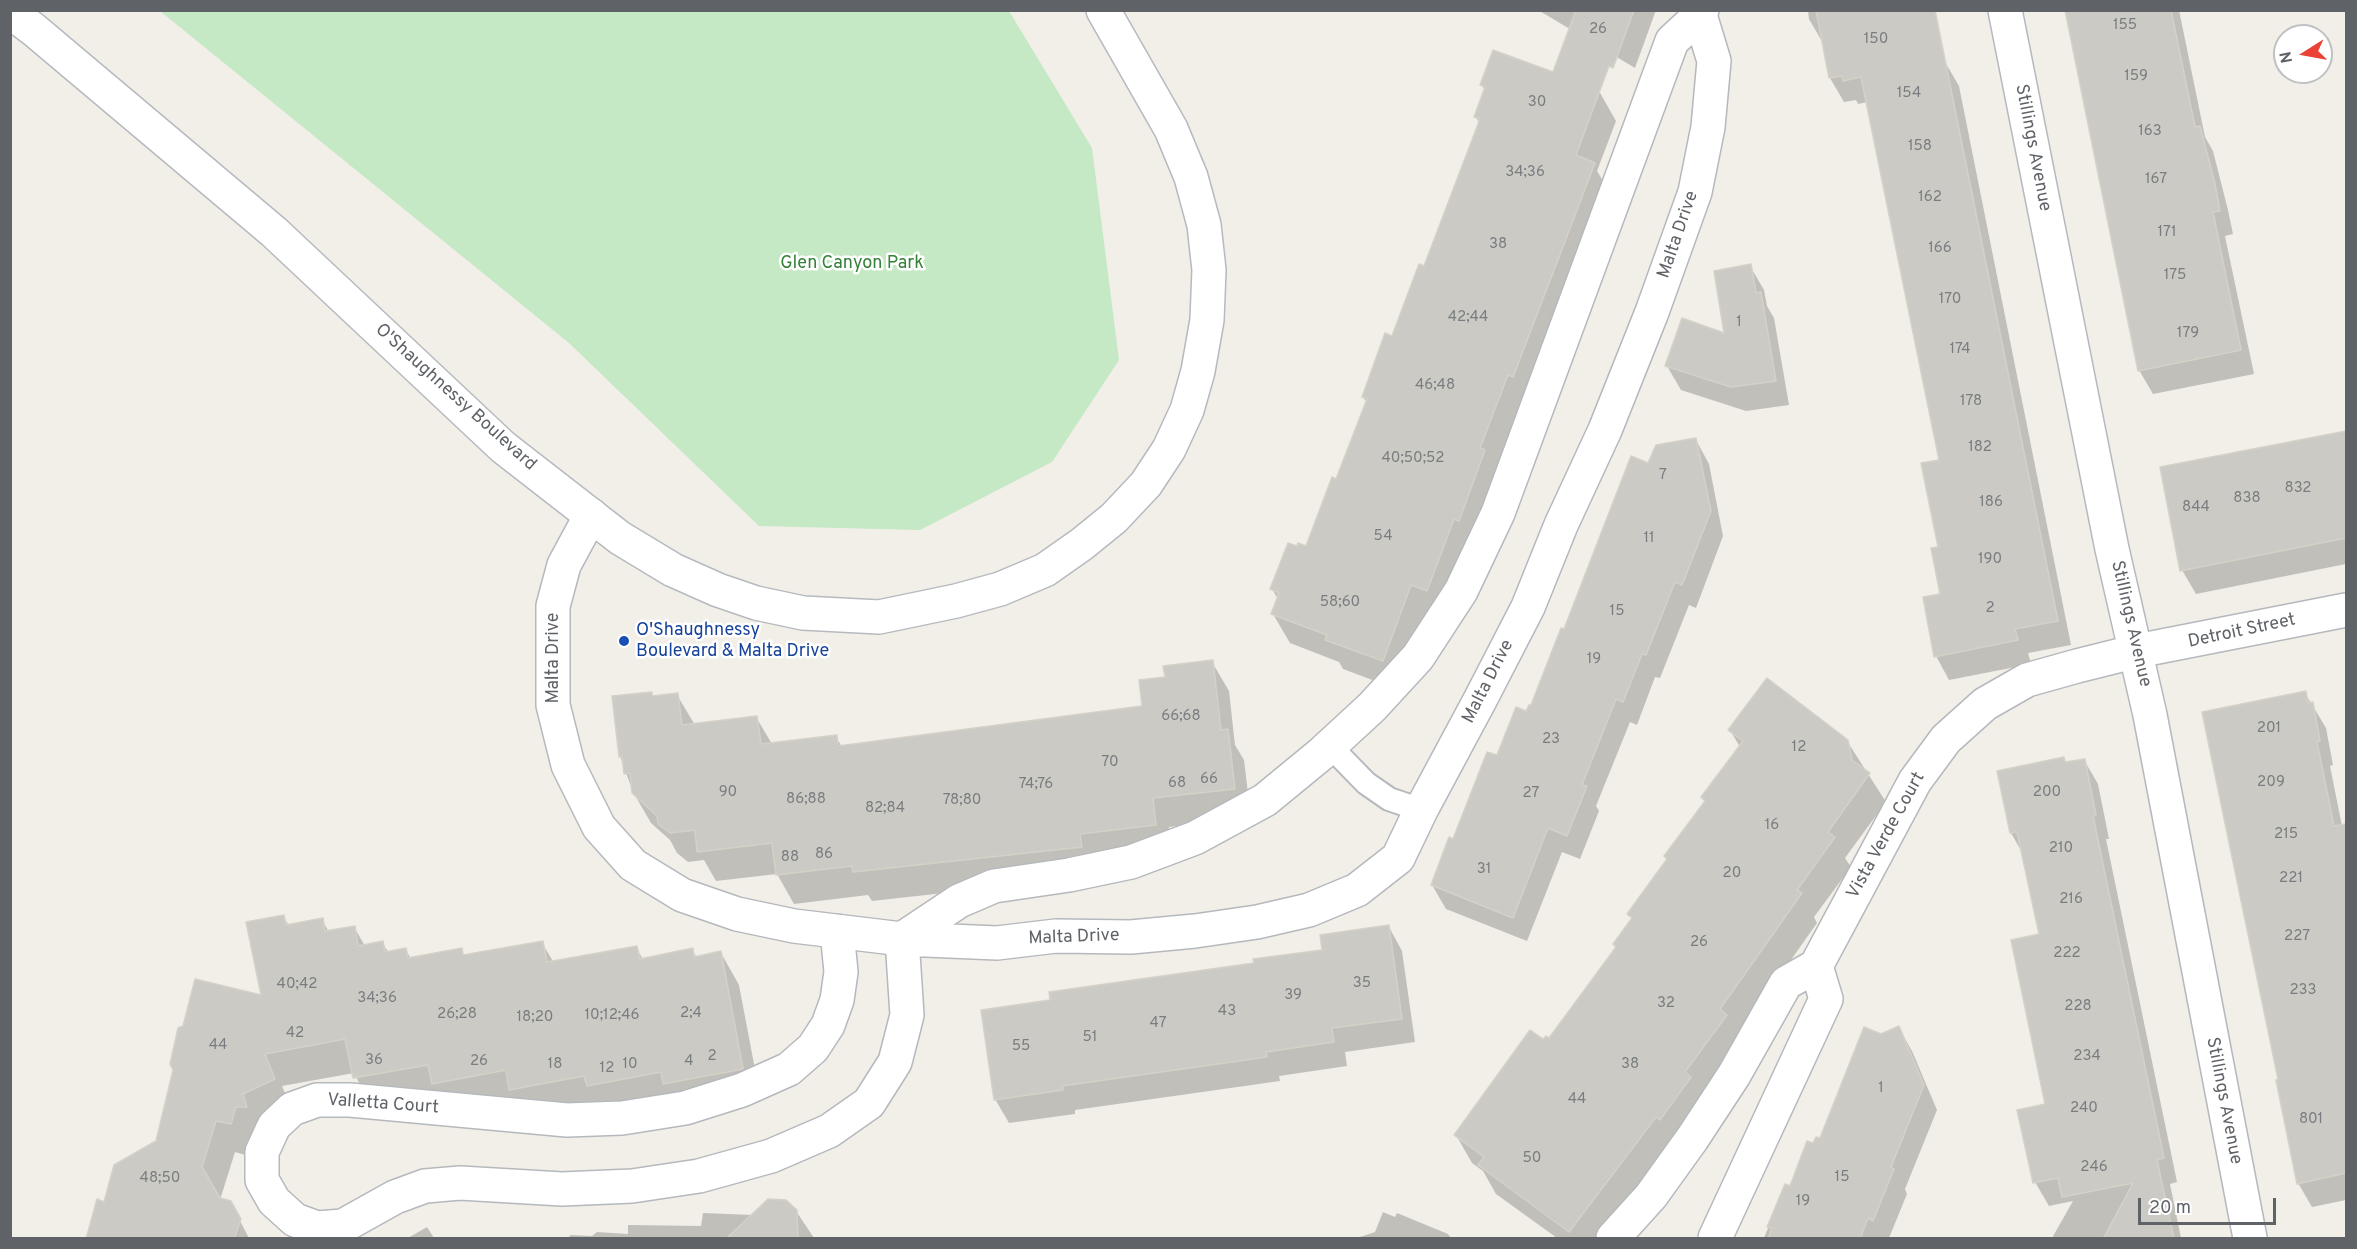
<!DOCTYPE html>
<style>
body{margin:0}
#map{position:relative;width:2357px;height:1249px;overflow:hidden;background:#f1efe8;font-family:Overpass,sans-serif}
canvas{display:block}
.frame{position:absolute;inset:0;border:12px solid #5f6368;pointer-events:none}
.north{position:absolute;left:2273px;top:24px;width:60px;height:60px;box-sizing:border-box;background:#fff;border:2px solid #bfc1c3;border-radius:50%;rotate:259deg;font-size:16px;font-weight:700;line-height:24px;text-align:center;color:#5f6368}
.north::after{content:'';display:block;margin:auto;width:21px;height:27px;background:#ea4335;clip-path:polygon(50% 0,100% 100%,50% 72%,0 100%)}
.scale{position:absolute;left:2138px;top:1198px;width:138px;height:27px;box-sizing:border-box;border:3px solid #5f6368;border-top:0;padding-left:8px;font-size:18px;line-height:21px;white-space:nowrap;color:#5f6368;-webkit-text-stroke:4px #fff;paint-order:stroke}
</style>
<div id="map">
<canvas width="2357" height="1249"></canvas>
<div class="frame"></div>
<div class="north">N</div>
<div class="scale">20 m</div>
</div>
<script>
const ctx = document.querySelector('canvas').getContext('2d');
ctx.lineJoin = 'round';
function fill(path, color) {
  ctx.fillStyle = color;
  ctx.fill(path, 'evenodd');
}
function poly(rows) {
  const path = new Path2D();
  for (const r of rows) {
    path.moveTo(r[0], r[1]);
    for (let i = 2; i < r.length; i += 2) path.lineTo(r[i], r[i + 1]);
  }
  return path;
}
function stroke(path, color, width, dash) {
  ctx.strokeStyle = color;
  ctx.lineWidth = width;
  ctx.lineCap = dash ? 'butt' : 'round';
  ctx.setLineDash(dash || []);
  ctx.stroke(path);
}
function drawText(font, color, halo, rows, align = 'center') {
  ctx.font = font + ' Overpass,sans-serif';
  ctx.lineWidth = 5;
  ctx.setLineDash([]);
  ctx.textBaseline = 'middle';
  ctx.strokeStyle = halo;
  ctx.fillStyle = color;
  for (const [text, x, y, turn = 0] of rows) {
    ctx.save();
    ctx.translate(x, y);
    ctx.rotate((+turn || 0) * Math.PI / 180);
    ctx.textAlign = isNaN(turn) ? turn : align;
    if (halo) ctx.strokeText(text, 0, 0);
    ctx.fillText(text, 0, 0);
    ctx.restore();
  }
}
fill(poly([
 [160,11,1009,11,1092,148,1119,360,1052,462,920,530,759,526,569,343]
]), '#c5e8c5');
fill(poly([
 [1538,10,1656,10,1635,68],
 [1808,10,1934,10,1945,62,1959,86,2071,645,2028,653,2031,664,1949,680,1936,656,1942,595,1939,548,1941,461,1868,102,1858,104,1856,100,1844,102,1830,78,1823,43,1809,19],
 [2068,10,2179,10,2205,137,2213,151,2228,210,2233,234,2225,236,2254,374,2153,394,2139,370],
 [1482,85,1599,91,1616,121,1597,171,1611,194,1498,475,1399,690,1343,669,1339,662,1290,643,1273,614,1278,599,1272,589,1298,548,1307,548,1337,481,1367,403,1363,397,1425,268,1480,124,1475,116,1485,91],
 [1750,266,1764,290,1767,306,1774,318,1789,405,1746,411,1681,390,1667,366,1726,336],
 [2346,431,2346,564,2196,594,2182,570,2161,468],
 [1696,440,1709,464,1723,536,1696,608,1689,605,1660,678,1655,677,1637,725,1630,722,1596,806,1599,811,1580,859,1562,852,1527,941,1446,909,1432,885,1497,757,1531,707,1564,631,1648,465],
 [1212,662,1229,691,1235,745,1244,760,1251,818,1169,827,1172,854,1098,876,872,901,868,895,794,904,777,874,716,881,704,860,688,862,677,853,670,840,651,823,633,792,620,756,651,693,654,698,677,695,695,725,756,717,772,744,836,737,842,747,1144,707,1166,678],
 [2305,693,2326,728,2333,765,2330,766,2342,826,2346,825,2346,1200,2312,1207,2298,1183,2280,1081],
 [1730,730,1847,741,1886,802,1845,858,1851,867,1814,917,1817,923,1738,1035,1743,1044,1601,1238,1557,1238,1496,1194,1483,1171,1472,1163,1456,1135,1543,1041,1550,1040,1617,948,1614,944,1633,921,1629,914,1668,861,1705,802,1703,797,1740,747],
 [2063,759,2066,764,2084,760,2098,784,2109,839,2106,839,2177,1182,2170,1184,2181,1238,2052,1238,2073,1201,2049,1206,2035,1182,2047,1105,2040,936,2023,854,2011,833],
 [283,916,289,926,322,920,329,932,354,927,365,946,382,943,389,953,406,950,411,959,461,950,465,956,542,943,554,963,636,948,643,959,692,950,697,958,721,953,739,985,761,1101,683,1115,373,1110,354,1073,282,1086,293,1112,249,1156,235,1152,220,1200,230,1202,249,1238,87,1238,105,1204,157,1142,263,997],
 [1389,927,1402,951,1415,1042,1345,1052,1347,1066,1279,1076,1280,1081,1075,1110,1075,1114,1009,1123,995,1099,1052,1001,1324,951],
 [1899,1028,1912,1051,1937,1110,1905,1189,1907,1194,1889,1238,1764,1238,1785,1186,1790,1188,1881,1035],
 [796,1211,814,1238,569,1238,570,1235,592,1236,597,1232,628,1234,628,1225,701,1226,703,1213,753,1215],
 [1383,1212,1395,1217,1397,1213,1448,1234,1451,1238,1357,1238,1375,1232],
 [427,1227,434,1238,408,1238]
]), '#0003');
const building = poly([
 [1576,10,1634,10,1613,68,1609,66,1576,155,1595,163,1513,377,1508,375,1480,448,1485,450,1459,521,1454,519,1427,591,1411,585,1383,661,1325,640,1327,635,1271,614,1279,593,1270,589,1288,543,1297,546,1298,543,1306,546,1332,477,1336,479,1367,399,1362,397,1385,333,1392,336,1419,264,1424,266,1480,119,1474,117,1485,87,1480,85,1493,50,1553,72,1576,10],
 [1816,10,1935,10,2058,621,2015,629,2018,640,1934,657,1923,597,1940,594,1931,548,1938,547,1921,463,1939,460,1861,77,1843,81,1842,76,1829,78,1816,10],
 [2065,10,2171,10,2195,127,2200,126,2215,184,2220,211,2213,212,2241,350,2138,371,2065,10],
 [1751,264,1756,293,1761,292,1776,381,1731,387,1665,366,1682,318,1724,333,1714,271,1751,264],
 [2346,431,2346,538,2180,571,2160,467,2346,431],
 [1696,438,1711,511,1682,585,1675,582,1646,655,1642,654,1623,702,1616,699,1582,785,1587,786,1567,836,1548,828,1513,918,1431,885,1449,837,1453,839,1487,752,1497,755,1516,707,1526,711,1529,705,1531,705,1561,628,1564,629,1631,456,1648,463,1656,445,1696,438],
 [1213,660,1221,730,1228,729,1235,789,1153,798,1156,825,1080,834,1082,847,853,872,852,866,776,875,772,843,697,852,695,830,670,833,658,824,657,816,632,793,630,773,624,774,622,756,619,757,612,696,652,692,652,696,678,693,682,725,757,716,761,744,837,735,838,746,1142,706,1139,680,1165,677,1163,666,1213,660],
 [1767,678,1848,740,1852,760,1870,773,1828,832,1835,837,1797,890,1802,893,1720,1009,1727,1015,1685,1072,1691,1077,1660,1120,1656,1117,1569,1232,1478,1165,1484,1157,1454,1135,1530,1030,1543,1039,1546,1036,1549,1038,1616,947,1613,944,1632,918,1627,914,1667,859,1664,856,1705,801,1701,797,1743,741,1728,730,1767,678],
 [2306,691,2308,703,2313,702,2320,741,2317,742,2334,826,2346,824,2346,1173,2297,1184,2276,1080,2278,1079,2202,712,2306,691],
 [2064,757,2065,762,2085,759,2096,815,2093,816,2164,1158,2157,1160,2174,1239,2103,1239,2133,1183,2062,1197,2058,1178,2033,1183,2017,1110,2045,1104,2011,940,2039,934,2017,832,2010,833,1997,771,2064,757],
 [284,915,286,925,323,918,325,931,355,926,358,946,383,941,385,952,406,948,408,958,462,948,463,955,543,941,547,962,637,946,640,959,693,948,694,957,721,951,743,1069,663,1084,661,1072,587,1086,584,1076,509,1090,506,1070,432,1084,428,1065,353,1078,345,1039,265,1054,275,1079,243,1094,247,1107,236,1107,231,1124,216,1121,202,1167,220,1198,231,1201,241,1219,234,1239,86,1239,97,1199,104,1202,114,1165,156,1141,173,1070,170,1064,178,1028,183,1026,195,979,261,995,246,922,284,915],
 [1389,925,1402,1019,1332,1028,1334,1042,1266,1052,1267,1057,1062,1086,1063,1090,994,1100,981,1010,1050,1000,1049,992,1254,963,1253,959,1322,950,1320,935,1389,925],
 [1899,1026,1924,1085,1891,1167,1894,1169,1873,1221,1868,1218,1860,1239,1768,1239,1772,1228,1767,1227,1785,1184,1790,1186,1807,1141,1813,1143,1816,1137,1820,1138,1864,1027,1881,1034,1899,1026],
 [768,1199,786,1200,797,1210,798,1239,726,1239,768,1199]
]);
fill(building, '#cccac5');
stroke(building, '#d6d1c6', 1.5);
const service = poly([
 [1330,746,1366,783,1389,799,1421,810]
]);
const minor = poly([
 [2005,10,2112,549,2150,715,2250,1238],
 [591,515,564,565,553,606,553,705,568,765,599,827,633,865,682,895,737,914,794,926,902,939,997,943,1056,936,1131,937,1195,931,1257,922,1309,910,1357,890,1398,858,1421,810,1480,700,1528,607,1561,525,1605,430,1652,312,1695,192,1708,127,1714,61,1700,15],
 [837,931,841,972,837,1000,828,1025,813,1048,789,1069,742,1090,685,1108,622,1118,567,1120,350,1100,317,1100,292,1109,274,1126,262,1152,262,1180,274,1201,295,1220,317,1228,343,1226,395,1197,425,1186,460,1183,562,1189,632,1186,699,1176,771,1156,829,1131,869,1103,895,1062,907,1015,902,939],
 [902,939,959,901,994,886,1069,875,1131,862,1195,838,1265,800,1321,754,1372,707,1418,657,1461,591,1498,513,1672,41,1700,15,1702,10],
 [1613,1238,1651,1196,1692,1139,1734,1075,1786,983,1816,966,1915,781,1946,739,1985,704,2027,680,2077,666,2137,651,2346,610],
 [1715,1238,1826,999,1816,966]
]);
const secondary = poly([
 [10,12,33,29,274,232,503,447,620,538,673,570,718,590,756,603,803,613,879,617,956,601,1000,589,1045,570,1082,544,1114,518,1146,484,1169,449,1187,410,1198,371,1207,320,1209,270,1204,225,1191,177,1171,129,1103,10]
]);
stroke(service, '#b5b8bc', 26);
stroke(minor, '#b5b8bc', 36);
stroke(secondary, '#b6babf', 36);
stroke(service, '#fff', 22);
stroke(minor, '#fff', 33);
stroke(secondary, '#fff', 33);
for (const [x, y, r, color] of [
 [624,641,6,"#1a4fb4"]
]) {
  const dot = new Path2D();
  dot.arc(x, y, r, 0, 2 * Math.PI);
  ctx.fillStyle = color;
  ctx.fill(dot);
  stroke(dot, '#fff', 2);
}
drawText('15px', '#7a7d7f', null, [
 ["155",2125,26],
 ["26",1598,30],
 ["150",1876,40],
 ["159",2136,77],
 ["154",1909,94],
 ["30",1537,103],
 ["163",2150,132],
 ["158",1920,147],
 ["34;36",1525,173],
 ["167",2156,180],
 ["162",1930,198],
 ["171",2167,233],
 ["38",1498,245],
 ["166",1940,249],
 ["175",2175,276],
 ["170",1950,300],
 ["42;44",1468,318],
 ["1",1739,323],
 ["179",2188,334],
 ["174",1960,350],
 ["46;48",1435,386],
 ["178",1971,402],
 ["182",1980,448],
 ["40;50;52",1413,459],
 ["7",1663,476],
 ["832",2298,489],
 ["838",2247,499],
 ["186",1991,503],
 ["844",2196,508],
 ["54",1383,537],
 ["11",1649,539],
 ["190",1990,560],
 ["58;60",1340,603],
 ["2",1990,609],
 ["15",1617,612],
 ["19",1594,660],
 ["66;68",1181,717],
 ["201",2269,729],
 ["23",1551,740],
 ["12",1799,748],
 ["70",1110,763],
 ["66",1209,780],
 ["209",2271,783],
 ["68",1177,784],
 ["74;76",1036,785],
 ["90",728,793],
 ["200",2047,793],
 ["27",1531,794],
 ["86;88",806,800],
 ["78;80",962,801],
 ["82;84",885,809],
 ["16",1772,826],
 ["215",2286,835],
 ["210",2061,849],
 ["86",824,855],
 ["88",790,858],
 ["31",1484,870],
 ["20",1732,874],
 ["221",2291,879],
 ["216",2071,900],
 ["227",2297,937],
 ["26",1699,943],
 ["222",2067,954],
 ["35",1362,984],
 ["40;42",297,985],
 ["233",2303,991],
 ["39",1293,996],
 ["34;36",377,999],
 ["32",1666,1004],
 ["228",2078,1007],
 ["43",1227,1012],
 ["2;4",691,1014],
 ["26;28",457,1015],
 ["10;12;46",612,1016],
 ["18;20",535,1018],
 ["47",1158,1024],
 ["42",295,1034],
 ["51",1090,1038],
 ["44",218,1046],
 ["55",1021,1047],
 ["2",712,1057],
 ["234",2087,1057],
 ["36",374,1061],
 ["26",479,1062],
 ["4",689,1062],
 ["18",555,1065],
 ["10",630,1065],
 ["38",1630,1065],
 ["12",607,1069],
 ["1",1881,1089],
 ["44",1577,1100],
 ["240",2084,1109],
 ["801",2311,1120],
 ["50",1532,1159],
 ["246",2094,1168],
 ["15",1842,1178],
 ["48;50",160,1179],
 ["19",1803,1202]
]);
drawText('18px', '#5f6368', '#fff', [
 ["Stillings Avenue",2032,148,79],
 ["Malta Drive",1679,235,-71],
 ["O'Shaughnessy Boulevard",455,398,42],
 ["Stillings Avenue",2130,624,77],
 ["Detroit Street",2242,632,-12],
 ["Malta Drive",554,658,-90],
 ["Malta Drive",1489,682,-63],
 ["Vista Verde Court",1887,836,-61],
 ["Malta Drive",1074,938,-2],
 ["Stillings Avenue",2223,1101,79],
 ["Valletta Court",383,1105,4]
]);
drawText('18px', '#348238', '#fff', [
 ["Glen Canyon Park",852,264]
]);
drawText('18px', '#164399', '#fff', [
 ["O'Shaughnessy",636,631],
 ["Boulevard & Malta Drive",636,652]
], 'left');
</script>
